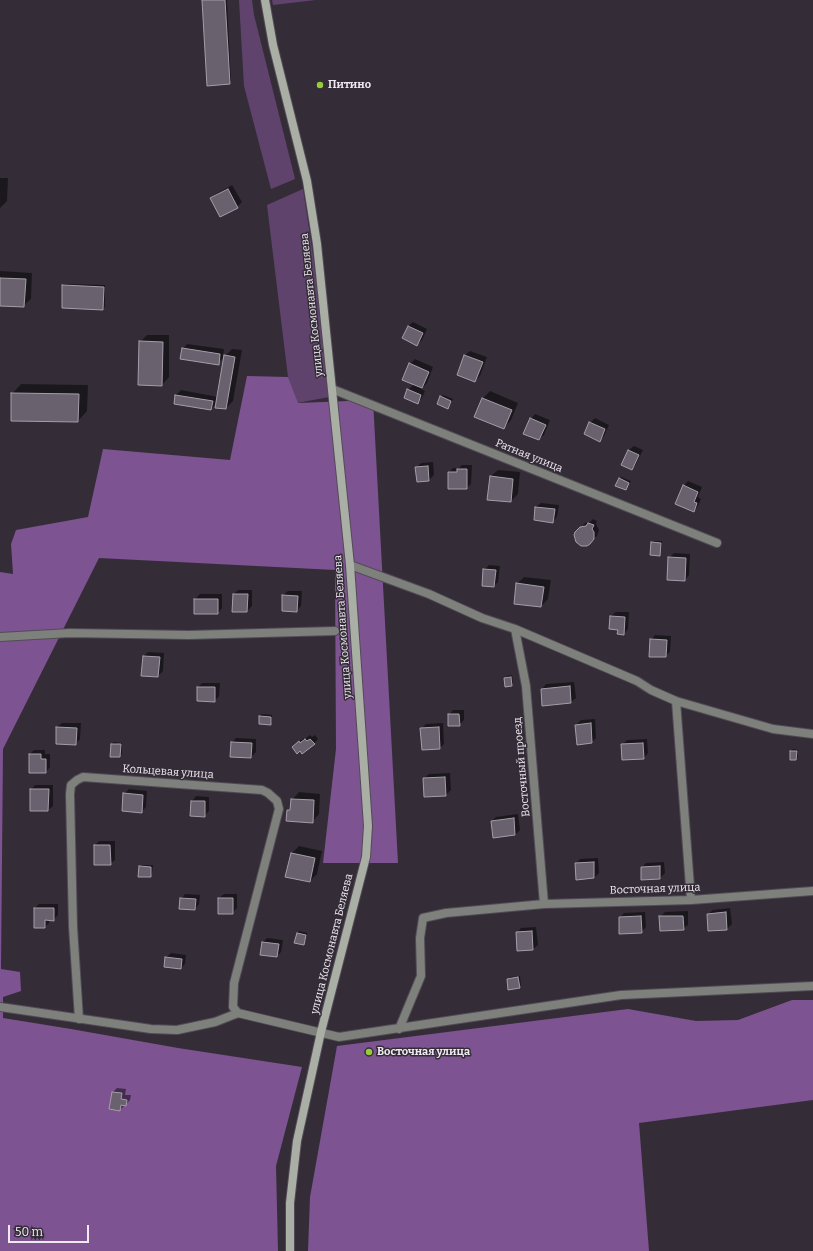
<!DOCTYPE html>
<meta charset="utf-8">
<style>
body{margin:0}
#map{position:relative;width:813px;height:1251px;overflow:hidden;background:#342d38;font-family:Bitter,serif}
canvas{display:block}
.scale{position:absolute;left:8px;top:1225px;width:81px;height:18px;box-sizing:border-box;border:2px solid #efeaf1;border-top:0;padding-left:5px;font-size:12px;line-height:14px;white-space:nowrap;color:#efeaf1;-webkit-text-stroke:3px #342d38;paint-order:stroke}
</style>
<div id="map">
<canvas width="813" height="1251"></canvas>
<div class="scale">50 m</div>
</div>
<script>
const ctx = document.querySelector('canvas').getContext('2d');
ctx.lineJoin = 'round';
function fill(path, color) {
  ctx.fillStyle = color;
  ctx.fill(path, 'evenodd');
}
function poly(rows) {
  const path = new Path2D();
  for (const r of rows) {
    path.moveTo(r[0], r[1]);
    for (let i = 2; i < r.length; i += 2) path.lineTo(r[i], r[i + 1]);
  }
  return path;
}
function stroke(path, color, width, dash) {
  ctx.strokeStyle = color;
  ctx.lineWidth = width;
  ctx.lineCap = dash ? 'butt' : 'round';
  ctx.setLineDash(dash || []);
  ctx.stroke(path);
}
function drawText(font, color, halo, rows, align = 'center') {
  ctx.font = font + ' Bitter,serif';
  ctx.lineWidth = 3;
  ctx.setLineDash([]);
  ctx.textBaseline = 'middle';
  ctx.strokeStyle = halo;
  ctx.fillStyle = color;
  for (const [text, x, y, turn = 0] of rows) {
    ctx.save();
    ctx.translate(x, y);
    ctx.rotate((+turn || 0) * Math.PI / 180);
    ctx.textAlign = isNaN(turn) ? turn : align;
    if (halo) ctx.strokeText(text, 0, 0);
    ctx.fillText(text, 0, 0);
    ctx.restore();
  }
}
fill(poly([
 [239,0,252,0,254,15,295,179,271,189,244,86],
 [272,0,316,0,273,5],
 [303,189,314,262,329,397,297,403,288,377,267,205]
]), '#60436d');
fill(poly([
 [247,376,288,377,298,403,373,400,398,863,323,863,336,749,335,570,99,558,3,749,1,969,20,972,21,991,3,997,3,1018,71,1029,178,1048,302,1067,276,1166,278,1251,0,1251,0,572,13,574,11,544,16,530,88,517,103,449,230,460],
 [792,1000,813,1000,813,1100,639,1123,649,1251,308,1251,310,1197,337,1046,628,1009,696,1021,738,1020]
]), '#7e5391');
fill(poly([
 [203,0,227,0,231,81,229,83],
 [0,178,8,178,7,201,0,208],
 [232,185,242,202,237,207,211,198,216,194],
 [0,271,32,273,31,299,23,306,0,305],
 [65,284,105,285,105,307,103,309,63,286],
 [413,322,427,329,422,340,417,345,408,326],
 [147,335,169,335,169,377,162,385,140,342],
 [187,344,224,349,223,358,232,349,242,350,233,401,226,408,217,403,211,409,175,403,176,395,181,390,218,397,225,356,218,363,183,349],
 [470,351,487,357,480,376,475,381,458,374,465,355],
 [415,359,433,367,427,383,421,389,425,391,422,398,417,403,408,390,414,384,410,364],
 [21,384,88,385,87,411,78,421,12,394],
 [490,391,518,403,511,420,504,428,483,398],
 [443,395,453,399,448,408,441,397],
 [535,414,550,420,544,435,539,439,531,419],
 [595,418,609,425,604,436,599,440,590,423],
 [634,446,643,450,636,464,632,469,623,464,629,450],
 [433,462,434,475,429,480,416,468,421,463],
 [462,465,472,465,471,484,467,488,449,472,453,468,459,468],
 [498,470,520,472,518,494,511,501,490,477],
 [621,477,631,481,626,489,619,479],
 [688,481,702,487,698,497,701,499,698,506,694,511,684,486],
 [541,503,559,505,557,517,552,522,536,507],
 [593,519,597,521,596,524,599,530,597,536,587,545,576,533,585,523,590,522],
 [654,541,662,541,661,552,659,555,652,543],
 [674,553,690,554,689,575,685,580,669,558],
 [489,565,500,566,498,582,494,586,484,570],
 [524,577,551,580,548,599,541,606,517,584],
 [238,590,252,590,252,606,247,611,234,594],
 [288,591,302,591,301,606,296,611,283,595],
 [200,594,222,594,222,608,218,613,195,599],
 [616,612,629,612,628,629,624,634,611,616],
 [655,635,671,636,670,652,665,656,651,640],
 [148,652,164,653,163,671,158,676,144,656],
 [512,675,513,683,511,685,505,678,507,676],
 [574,682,576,698,571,702,543,705,542,689,546,684],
 [202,683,220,683,219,696,215,701,198,687],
 [453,710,464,710,464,720,459,725,449,715],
 [262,714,272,715,272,722,270,724,260,716],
 [595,719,596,738,592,742,576,725,581,720],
 [62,723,81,723,80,739,76,744,57,727],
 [443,723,444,744,440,748,421,729,426,724],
 [310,735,312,737,315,735,318,739,314,744,297,743,304,738,305,739],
 [236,738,256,739,256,752,251,757,232,743],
 [647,739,648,753,644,758,622,745,627,740],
 [114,742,122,743,122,754,120,756,112,744],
 [793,749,798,750,798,757,796,759,791,751],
 [34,750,45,750,45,754,50,754,50,767,46,772,30,754],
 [450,773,451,790,446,795,425,796,424,778,429,774],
 [35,785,53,785,53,806,48,810,31,790],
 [129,789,147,791,146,807,141,812,124,794],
 [299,792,320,794,319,814,312,822,288,810,292,807,292,800],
 [196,796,209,797,209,811,204,816,191,815,192,801],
 [518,814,520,830,515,835,493,837,492,821,496,817],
 [99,841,115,841,115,860,110,864,95,845],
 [299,846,322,851,317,874,310,881,287,876,292,853],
 [598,858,599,873,594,878,577,879,576,864,580,859],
 [664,862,665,873,660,878,642,867,646,863],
 [142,865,153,865,152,874,150,876,140,867],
 [185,894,200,895,199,904,195,909,181,899],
 [224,894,237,894,237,908,232,913,219,898],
 [39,904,58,904,58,915,53,920,49,920,49,923,45,927,35,908],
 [730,908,732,924,727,929,709,930,708,914,713,910],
 [688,911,688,925,683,929,660,917,665,912],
 [645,912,646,927,641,932,620,918,624,913],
 [536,927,538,945,533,949,517,933,521,928],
 [299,931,307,933,305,942,303,944,297,933],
 [267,938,283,940,281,952,277,956,263,942],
 [171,953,186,955,185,964,181,968,166,958],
 [520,976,521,985,519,987,508,979,510,977],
 [117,1088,126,1089,125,1095,131,1095,130,1100,120,1110,113,1092]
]), '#0007');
const building = poly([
 [202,0,225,0,230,84,207,86,202,0],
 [228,189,238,208,220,217,210,198,228,189],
 [0,278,26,279,24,307,0,306,0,278],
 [62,285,104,287,103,310,62,308,62,285],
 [408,326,423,333,417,346,402,338,408,326],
 [139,341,163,342,162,386,138,385,139,341],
 [182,348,220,354,219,365,180,359,182,348],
 [224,355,235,357,226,409,215,408,224,355],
 [464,355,483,362,475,382,457,375,464,355],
 [409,363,429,372,422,388,402,380,409,363],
 [407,389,421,395,418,404,404,398,407,389],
 [11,393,79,394,78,422,11,421,11,393],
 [175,395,213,401,211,410,174,404,175,395],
 [440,396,451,401,448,409,437,404,440,396],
 [482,398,512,410,504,429,474,417,482,398],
 [530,418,546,425,539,440,523,434,530,418],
 [589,422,605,429,600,442,584,434,589,422],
 [628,450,639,455,632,470,621,465,628,450],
 [428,466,429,481,417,482,415,467,428,466],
 [457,469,467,469,467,489,448,489,448,472,457,472,457,469],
 [490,476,513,479,511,502,487,500,490,476],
 [619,478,629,483,626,490,615,486,619,478],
 [683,485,698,492,694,502,697,503,694,512,675,504,683,485],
 [535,507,555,509,553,523,534,520,535,507],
 [588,523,594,525,592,529,594,532,594,539,590,544,587,546,581,546,576,542,574,535,575,532,580,527,586,526,588,523],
 [651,542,661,543,660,556,650,555,651,542],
 [668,557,686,558,685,581,667,580,668,557],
 [483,569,496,570,494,587,482,586,483,569],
 [516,583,544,587,541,607,514,604,516,583],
 [233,594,248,594,247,612,232,612,233,594],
 [282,595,298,596,297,612,282,611,282,595],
 [194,599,218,599,218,614,194,614,194,599],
 [610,616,625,617,624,635,617,634,618,630,609,629,610,616],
 [650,639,667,640,666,657,649,657,650,639],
 [143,656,160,657,158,677,141,676,143,656],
 [511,677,512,686,505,687,504,678,511,677],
 [570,686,571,703,542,706,541,689,570,686],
 [197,687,215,687,215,702,197,701,197,687],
 [448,714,459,714,460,726,448,726,448,714],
 [259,716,271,717,271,725,259,724,259,716],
 [591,723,592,743,577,745,575,725,591,723],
 [56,727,77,728,76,745,56,744,56,727],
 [439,727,440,749,422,750,420,728,439,727],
 [305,739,307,741,310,739,315,744,302,754,300,751,297,754,292,747,299,741,300,743,305,739],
 [231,742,252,743,251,758,230,757,231,742],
 [643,743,644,759,622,760,621,744,643,743],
 [111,744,121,744,120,757,110,757,111,744],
 [790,751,797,751,796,760,790,760,790,751],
 [29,754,41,754,41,759,46,759,46,773,29,773,29,754],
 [445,777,446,796,424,797,423,778,445,777],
 [30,789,49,789,48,811,30,811,30,789],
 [123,793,143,795,142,813,122,811,123,793],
 [291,799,314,800,313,823,286,821,287,810,290,810,291,799],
 [191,801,205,801,205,817,190,816,191,801],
 [514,818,515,835,493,838,491,821,514,818],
 [94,845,110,845,111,865,94,865,94,845],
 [291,853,315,858,310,882,285,877,291,853],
 [594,862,594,878,576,880,575,863,594,862],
 [139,866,151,867,151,877,138,877,139,866],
 [660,866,660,879,641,880,641,867,660,866],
 [180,898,196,899,195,910,179,909,180,898],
 [218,898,233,898,233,914,218,914,218,898],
 [34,908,54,908,54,921,45,920,45,928,34,928,34,908],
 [726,912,727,930,708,931,707,914,726,912],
 [641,916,642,933,619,934,619,917,641,916],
 [659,916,683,916,684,930,660,931,659,916],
 [532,931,533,950,517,951,516,932,532,931],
 [297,933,306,935,304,945,294,943,297,933],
 [262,942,279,944,277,957,260,955,262,942],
 [165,957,182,959,181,969,164,967,165,957],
 [518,977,520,988,508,990,507,979,518,977],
 [112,1092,122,1093,121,1099,127,1100,126,1106,121,1105,120,1111,109,1109,112,1092]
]);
fill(building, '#69616d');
stroke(building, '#a69daa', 1);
const street = poly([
 [332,389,717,543],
 [350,565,429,594,482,618,515,629,637,681,651,690,676,701,773,729,813,734],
 [515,629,526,686,544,904],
 [0,637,70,633,189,635,335,631],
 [676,701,691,900],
 [0,1007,151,1029,177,1030,215,1022,238,1013,339,1037,621,995,813,986],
 [79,1019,73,927,70,794,71,785,77,780,83,777,262,790,268,793,277,801,279,809,234,983,233,1007,238,1013],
 [399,1029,421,976,420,938,423,918,446,913,544,904,691,900,813,891]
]);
const secondary = poly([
 [265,0,273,45,307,181,317,244,350,565,368,826,366,857,321,1032,297,1141,290,1203,290,1251]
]);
stroke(street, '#524b56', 10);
stroke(secondary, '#524b56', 10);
stroke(street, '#7e817b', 8);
stroke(secondary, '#aaafa5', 8);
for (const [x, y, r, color] of [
 [320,85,4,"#97cc39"],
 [369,1052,4,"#97cc39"]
]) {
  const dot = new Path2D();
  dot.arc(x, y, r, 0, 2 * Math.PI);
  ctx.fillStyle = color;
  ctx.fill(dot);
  stroke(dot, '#342d38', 1.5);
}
drawText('bold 11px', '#efeaf1', '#342d38', [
 ["Питино",328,85],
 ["Восточная улица",377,1052]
], 'left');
drawText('11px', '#efeaf1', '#342d38', [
 ["улица Космонавта Беляева",312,305,-96],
 ["Ратная улица",529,456,22],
 ["улица Космонавта Беляева",343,627,-94],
 ["Восточный проезд",522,767,-95],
 ["Кольцевая улица",168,772,4],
 ["Восточная улица",655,889,-2],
 ["улица Космонавта Беляева",332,944,-76]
]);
</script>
